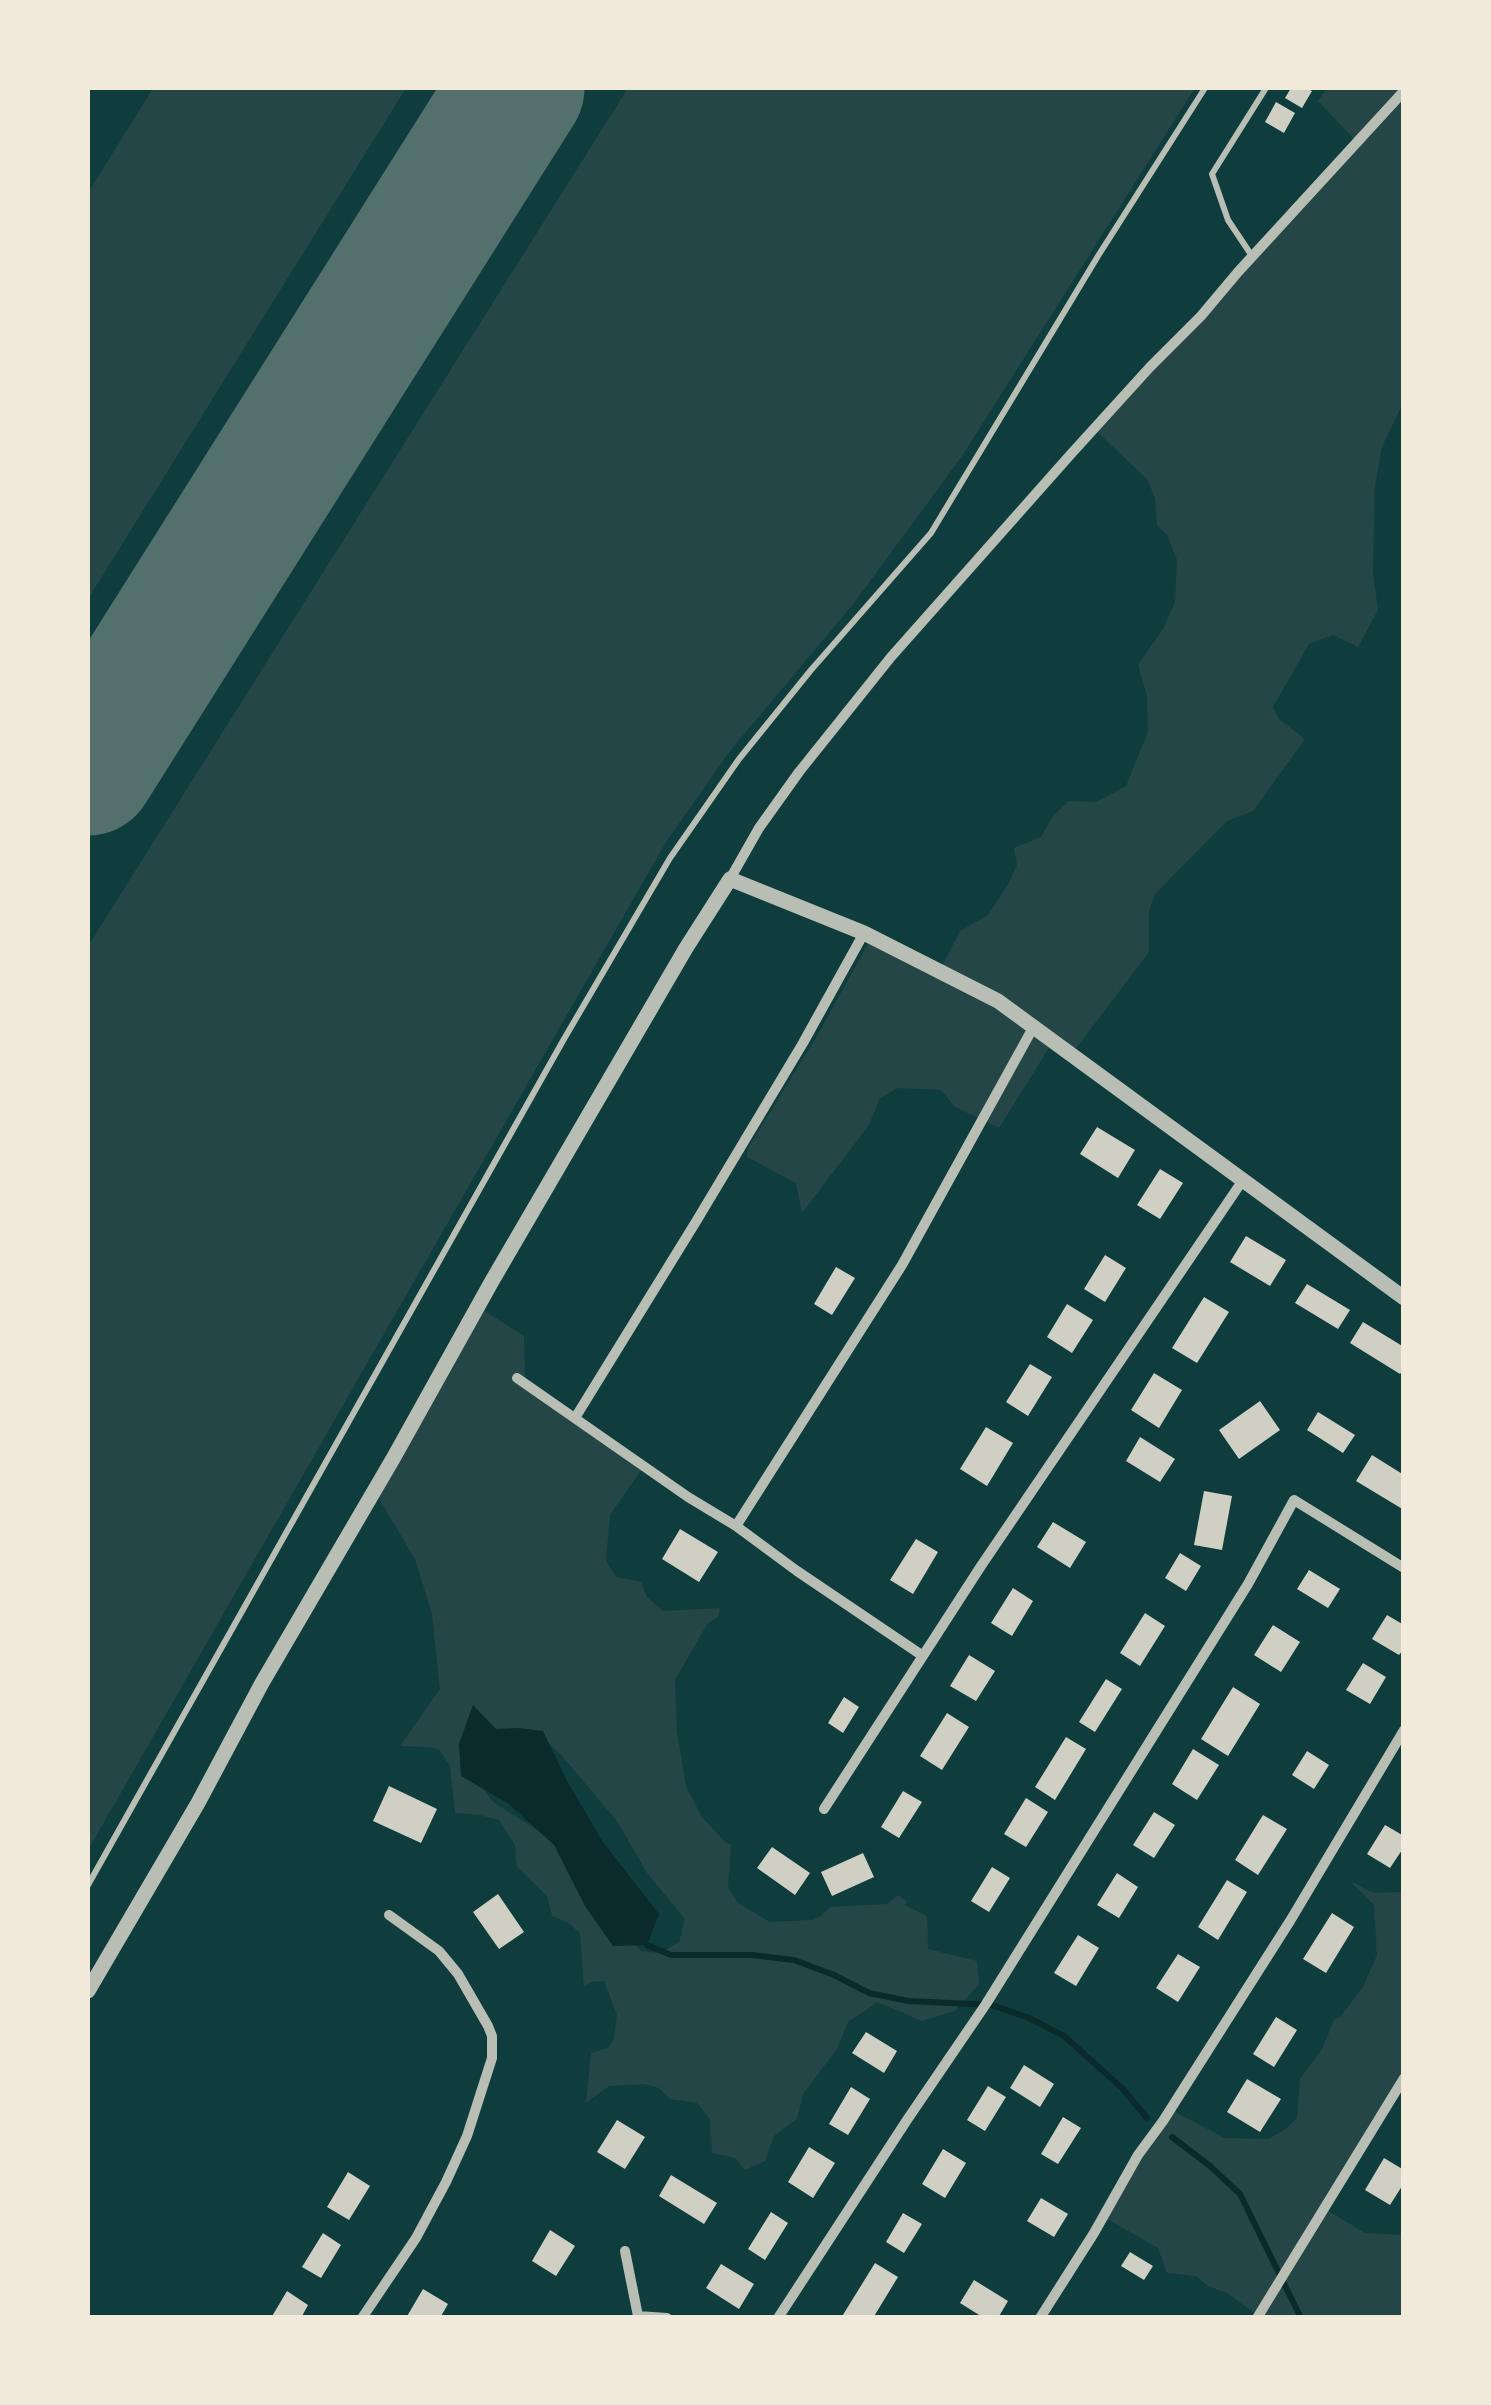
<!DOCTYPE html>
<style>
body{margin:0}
#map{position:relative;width:1491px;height:2405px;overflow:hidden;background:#0f3d3e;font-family:Commissioner,sans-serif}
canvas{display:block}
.frame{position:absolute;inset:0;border:90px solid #f1e9da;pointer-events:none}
</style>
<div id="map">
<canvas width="1491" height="2405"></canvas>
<div class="frame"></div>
</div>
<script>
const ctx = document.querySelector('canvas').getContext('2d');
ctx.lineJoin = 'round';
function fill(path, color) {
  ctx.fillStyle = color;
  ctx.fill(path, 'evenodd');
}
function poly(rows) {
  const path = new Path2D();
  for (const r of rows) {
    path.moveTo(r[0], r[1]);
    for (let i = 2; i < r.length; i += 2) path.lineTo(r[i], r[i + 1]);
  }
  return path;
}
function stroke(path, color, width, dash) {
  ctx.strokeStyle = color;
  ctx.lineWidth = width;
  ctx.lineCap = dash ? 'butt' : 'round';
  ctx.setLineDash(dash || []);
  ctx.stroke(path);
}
fill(poly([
 [153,88,406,88,88,599,88,193],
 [628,88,1195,88,962,456,854,603,730,751,666,842,88,1850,88,946],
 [1327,88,1403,88,1403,403,1382,447,1375,486,1373,573,1378,610,1358,647,1333,635,1309,644,1273,707,1279,719,1305,739,1253,811,1227,821,1155,894,1149,911,1149,952,1074,1051,1052,1043,999,1128,955,1107,941,1090,898,1088,880,1098,869,1125,802,1213,796,1183,747,1157,748,1148,817,1036,870,940,939,972,960,931,988,915,1009,883,1017,865,1014,848,1041,837,1052,817,1069,801,1096,802,1126,786,1148,732,1147,696,1138,665,1163,629,1175,602,1177,560,1167,535,1157,525,1155,498,1147,479,1095,430,1354,139,1318,101],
 [480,1308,524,1336,525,1385,642,1469,610,1515,606,1561,616,1577,641,1582,647,1597,663,1611,720,1608,718,1617,707,1624,675,1680,677,1732,686,1786,702,1817,725,1842,731,1845,728,1887,738,1903,770,1922,813,1920,821,1916,830,1907,887,1904,898,1895,907,1902,905,1905,927,1916,928,1949,977,1961,979,1984,955,2011,922,2021,878,2002,848,2022,837,2049,803,2094,797,2119,774,2136,765,2161,745,2170,735,2158,712,2153,710,2119,697,2103,670,2099,659,2088,644,2084,609,2086,586,2103,591,2053,608,2048,614,2039,617,2015,604,1981,590,1982,584,1987,580,1933,567,1922,552,1916,547,1896,517,1867,515,1845,499,1820,480,1815,455,1813,450,1766,439,1749,429,1747,400,1746,440,1689,432,1614,415,1559,375,1492],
 [538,1733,562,1756,617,1821,647,1873,685,1919,679,1942,660,1953,641,1951,608,1917,555,1845,544,1834,494,1803,481,1786],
 [1350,1881,1374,1893,1403,1892,1403,2076,1325,2206,1330,2212,1365,2233,1401,2235,1404,2241,1403,2317,1255,2317,1256,2314,1227,2293,1208,2286,1196,2276,1167,2273,1158,2248,1104,2217,1137,2155,1173,2111,1225,2138,1269,2139,1287,2128,1297,2118,1300,2079,1322,2049,1334,2020,1341,2016,1363,1987,1377,1955,1374,1905]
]), '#244646');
fill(poly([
 [473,1705,496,1729,518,1728,543,1731,566,1779,602,1841,659,1914,647,1945,613,1946,585,1906,554,1845,509,1804,461,1776,459,1744]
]), '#0a2a2b');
stroke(poly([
 [647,1945,671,1955,752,1955,794,1960,834,1975,869,1993,908,2001,992,2005,1029,2018,1064,2036,1122,2088,1147,2118],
 [1172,2137,1210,2166,1240,2194,1301,2318]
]), '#0a2a2b', 6);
stroke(poly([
 [88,768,517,88]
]), '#53706d', 135);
fill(poly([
 [1291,88,1306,88,1312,91,1302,108,1285,98],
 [1276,102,1295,113,1284,133,1265,122],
 [1097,1127,1135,1150,1118,1178,1080,1154],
 [1160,1169,1183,1183,1160,1219,1137,1205],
 [1246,1236,1286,1260,1270,1286,1230,1262],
 [1105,1255,1126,1268,1105,1302,1084,1289],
 [836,1267,855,1278,832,1315,814,1304],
 [1307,1284,1350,1310,1338,1329,1295,1303],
 [1204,1297,1229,1312,1197,1363,1172,1348],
 [1067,1304,1093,1320,1072,1353,1047,1337],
 [1363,1322,1404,1347,1404,1369,1400,1374,1350,1343],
 [1030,1364,1052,1377,1028,1416,1006,1402],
 [1154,1373,1182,1390,1159,1428,1131,1410],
 [1260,1401,1280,1430,1239,1459,1219,1430],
 [1318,1412,1355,1435,1343,1453,1307,1430],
 [986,1427,1013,1443,987,1486,960,1469],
 [1140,1437,1175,1459,1160,1482,1126,1461],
 [1372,1455,1404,1475,1404,1510,1356,1481],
 [1204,1491,1232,1496,1222,1550,1194,1545],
 [1053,1522,1086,1542,1070,1568,1037,1547],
 [680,1529,718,1552,699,1582,662,1559],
 [916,1539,938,1552,913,1594,890,1580],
 [1180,1553,1201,1566,1186,1591,1165,1578],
 [1309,1570,1340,1589,1328,1608,1297,1589],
 [1013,1588,1033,1601,1012,1636,991,1623],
 [1145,1613,1165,1626,1140,1666,1120,1653],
 [1387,1615,1404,1625,1404,1649,1399,1655,1372,1639],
 [1273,1625,1300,1642,1281,1672,1254,1655],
 [969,1655,995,1671,976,1701,950,1686],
 [1363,1663,1386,1677,1370,1704,1346,1690],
 [1106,1679,1122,1689,1095,1732,1079,1722],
 [1233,1687,1260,1704,1228,1756,1201,1739],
 [844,1697,859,1707,843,1733,828,1723],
 [947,1713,969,1727,942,1770,920,1756],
 [1066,1737,1086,1749,1055,1800,1035,1787],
 [1193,1749,1219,1765,1197,1800,1172,1784],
 [1307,1751,1329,1765,1314,1789,1292,1775],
 [389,1786,437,1809,421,1843,373,1821],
 [903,1791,922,1802,899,1838,881,1827],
 [1026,1798,1048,1812,1026,1847,1004,1834],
 [1154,1812,1175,1825,1154,1858,1133,1845],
 [1263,1815,1287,1829,1258,1875,1235,1860],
 [1385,1825,1404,1836,1404,1847,1390,1868,1367,1854],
 [772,1847,810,1873,795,1895,757,1868],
 [863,1853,874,1877,832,1896,821,1872],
 [992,1867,1010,1878,989,1912,971,1901],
 [1117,1873,1138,1887,1119,1918,1097,1905],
 [1227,1880,1247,1892,1218,1940,1198,1927],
 [498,1894,524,1932,499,1949,473,1912],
 [1332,1913,1354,1927,1326,1973,1303,1959],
 [1078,1935,1099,1948,1076,1986,1054,1973],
 [1178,1954,1200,1967,1178,2002,1156,1988],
 [1276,2017,1297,2030,1274,2067,1253,2054],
 [866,2032,897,2051,884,2073,852,2053],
 [1024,2065,1054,2084,1040,2107,1010,2088],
 [1247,2079,1281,2099,1260,2132,1227,2112],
 [988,2086,1006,2097,985,2131,967,2120],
 [851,2087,870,2099,848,2135,829,2124],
 [1063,2117,1081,2128,1058,2164,1041,2154],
 [617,2120,645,2137,625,2169,597,2152],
 [809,2147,835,2163,813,2198,788,2182],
 [943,2149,966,2163,945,2198,922,2184],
 [1384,2158,1404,2170,1404,2183,1390,2205,1365,2190],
 [348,2172,370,2186,349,2220,327,2207],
 [671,2175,717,2203,704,2224,659,2196],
 [1041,2198,1068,2214,1054,2237,1027,2221],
 [771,2212,788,2223,765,2260,748,2249],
 [903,2213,922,2224,904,2253,886,2242],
 [550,2230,575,2246,556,2276,532,2261],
 [323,2233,341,2245,321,2278,302,2267],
 [1130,2252,1153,2266,1144,2280,1121,2266],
 [875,2263,898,2277,873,2318,841,2318],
 [721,2264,754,2284,739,2309,706,2288],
 [974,2280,1008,2301,998,2318,984,2318,960,2303],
 [423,2289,448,2304,440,2318,406,2318],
 [287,2291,308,2305,301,2318,271,2318]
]), '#cfcfc3');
stroke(poly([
 [1252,256,1228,220,1212,174,1266,88],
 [88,1885,564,1039,670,858,739,759,811,670,931,533,1098,256,1205,88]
]), '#b8beb3', 6);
stroke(poly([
 [730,879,759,828,799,772,891,657,1071,454,1150,367,1201,316,1238,272,1404,91],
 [517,1378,688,1497,736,1526,797,1571,923,1656],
 [575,1418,697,1220,803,1043,864,933],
 [736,1526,902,1265,1034,1026],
 [824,1809,981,1566,1243,1180],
 [625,2251,638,2316],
 [638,2316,667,2318],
 [362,2318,416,2238,446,2182,467,2136,492,2058,492,2036,488,2026,458,1974,439,1951,389,1915],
 [778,2318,907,2120,986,2004,1248,1584,1294,1500,1404,1568],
 [1040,2318,1094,2233,1138,2155,1163,2121,1290,1921,1404,1730],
 [1257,2318,1404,2078]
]), '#b8beb3', 10);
stroke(poly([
 [88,1991,198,1803,262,1683,394,1457,492,1281,686,948,730,879,864,933,998,1001,1404,1298]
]), '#b8beb3', 15);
</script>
